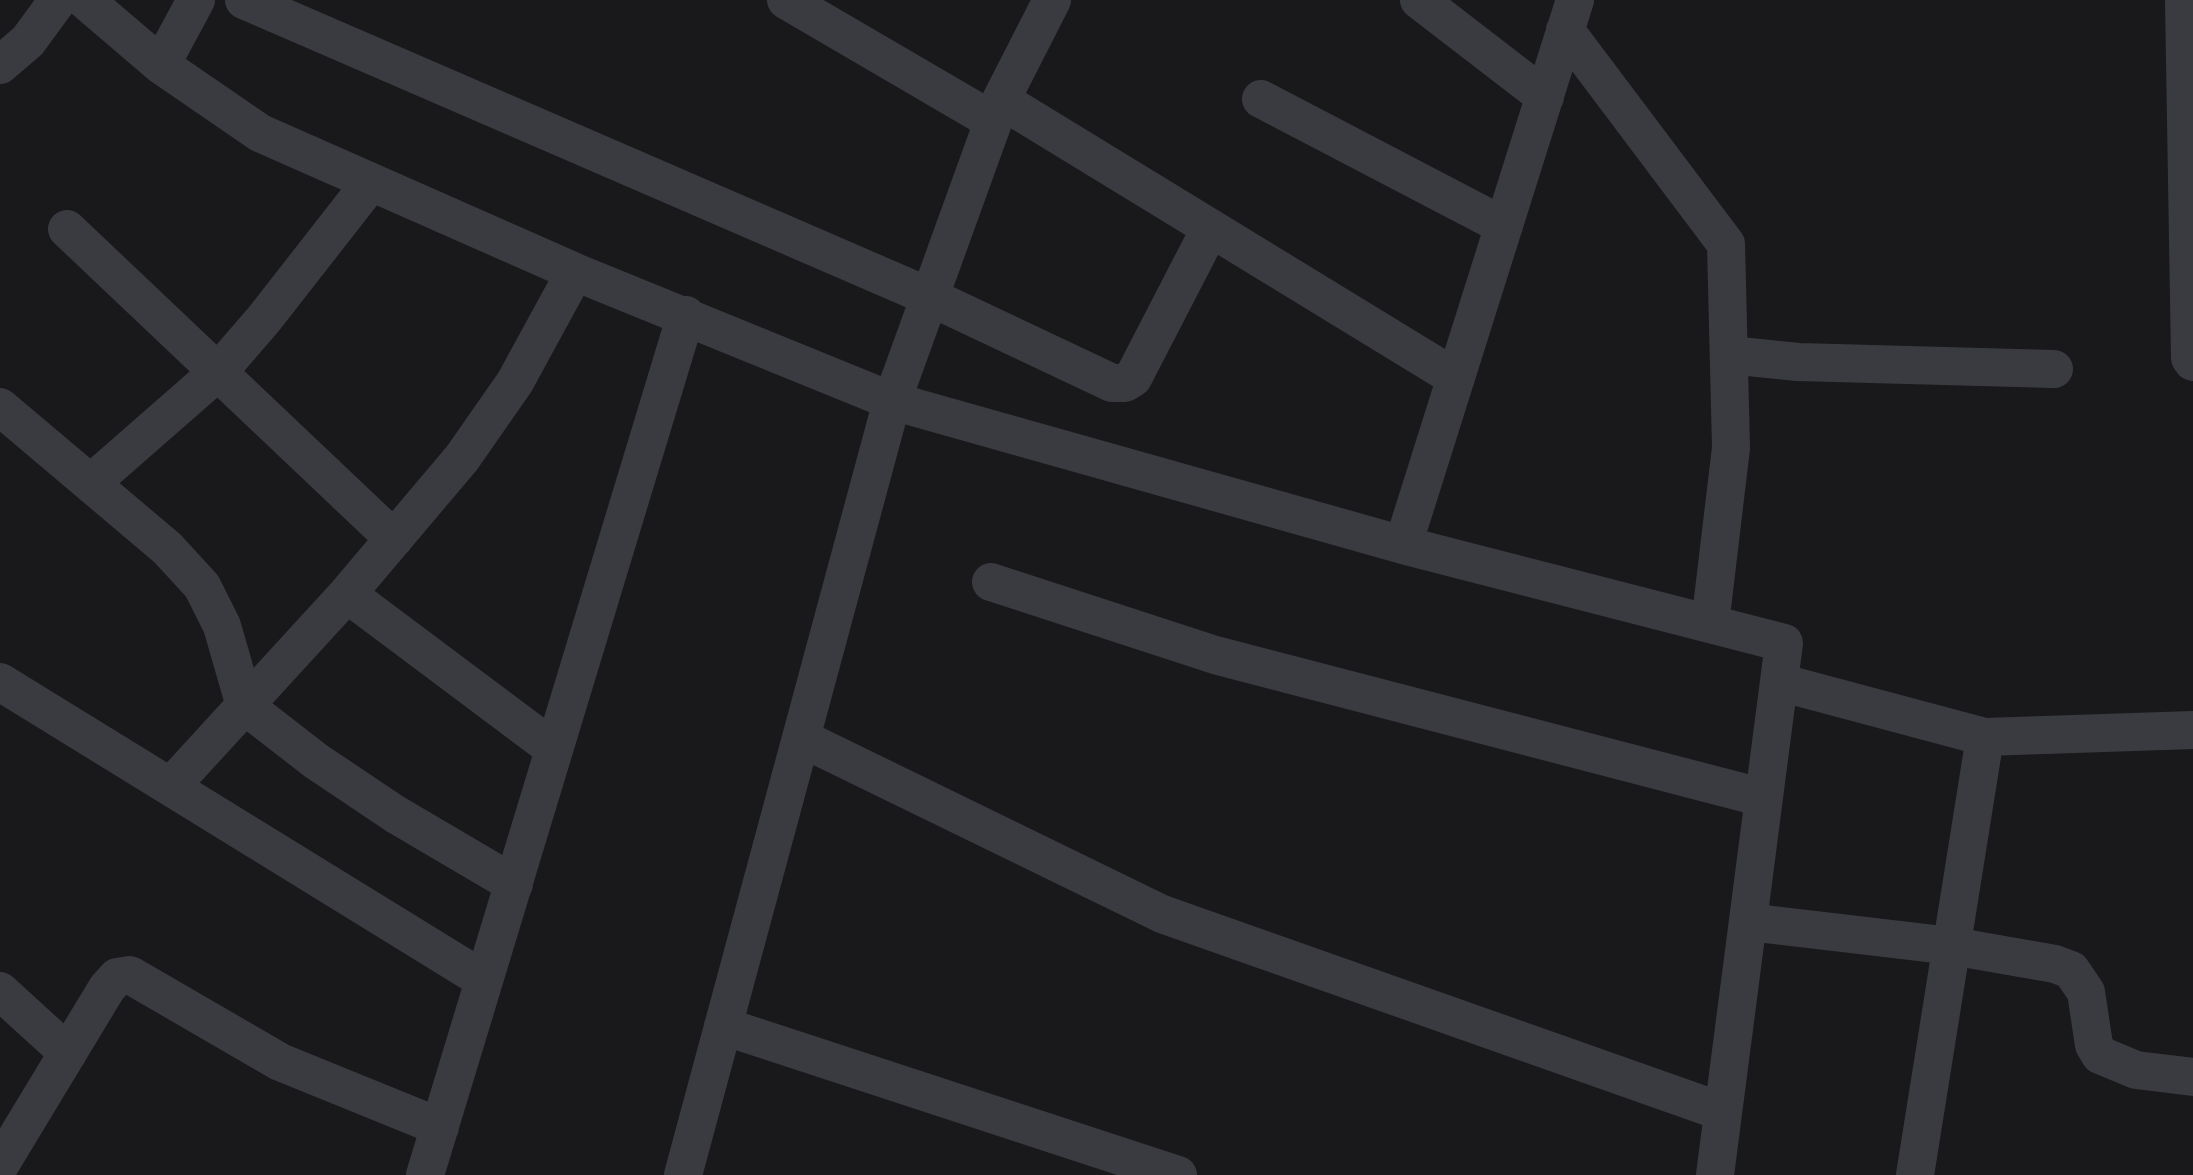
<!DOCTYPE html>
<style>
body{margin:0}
canvas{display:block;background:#19191b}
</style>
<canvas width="2193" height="1175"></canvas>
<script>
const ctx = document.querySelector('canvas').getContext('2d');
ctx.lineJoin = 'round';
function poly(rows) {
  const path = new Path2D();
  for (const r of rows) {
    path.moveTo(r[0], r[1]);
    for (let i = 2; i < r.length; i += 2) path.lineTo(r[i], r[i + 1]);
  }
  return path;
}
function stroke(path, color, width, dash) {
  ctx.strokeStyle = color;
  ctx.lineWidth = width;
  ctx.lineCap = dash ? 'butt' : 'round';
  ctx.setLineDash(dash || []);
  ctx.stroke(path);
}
stroke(poly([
 [85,0,161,65,260,133,575,272,892,401,1403,545,1784,643,1715,1175],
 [244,0,930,297,1112,383,1125,383,1133,378,1210,229],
 [786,0,993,121],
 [1419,0,1545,97],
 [2184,0,2190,358,2193,362],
 [1565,30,1726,244,1731,448,1710,624],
 [0,65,28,41,58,0],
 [161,65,196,0],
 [1261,99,1504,226],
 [1001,100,1456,378],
 [67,229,394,539],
 [1729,355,1798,362,2054,369],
 [0,407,167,548,202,586,222,626,245,706,316,761,395,814,514,884],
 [91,483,219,371,264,319,371,182],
 [1403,545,1575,0],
 [991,582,1215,655,1764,798],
 [347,594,554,749],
 [0,682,484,980],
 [1779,682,1985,737,2193,730],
 [801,738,1162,914,1723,1112],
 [172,785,347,594,462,458,515,382,575,272],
 [1748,922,1952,946,2055,964,2071,970,2086,992,2094,1045,2100,1055,2136,1070,2193,1077],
 [0,991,68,1053],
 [723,1026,1178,1175],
 [0,1165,107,988,117,977,130,975,280,1062,440,1127],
 [425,1175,686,315],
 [683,1175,892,401,1001,100,1052,0],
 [1915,1175,1985,737]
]), '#3a3b40', 38);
</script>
